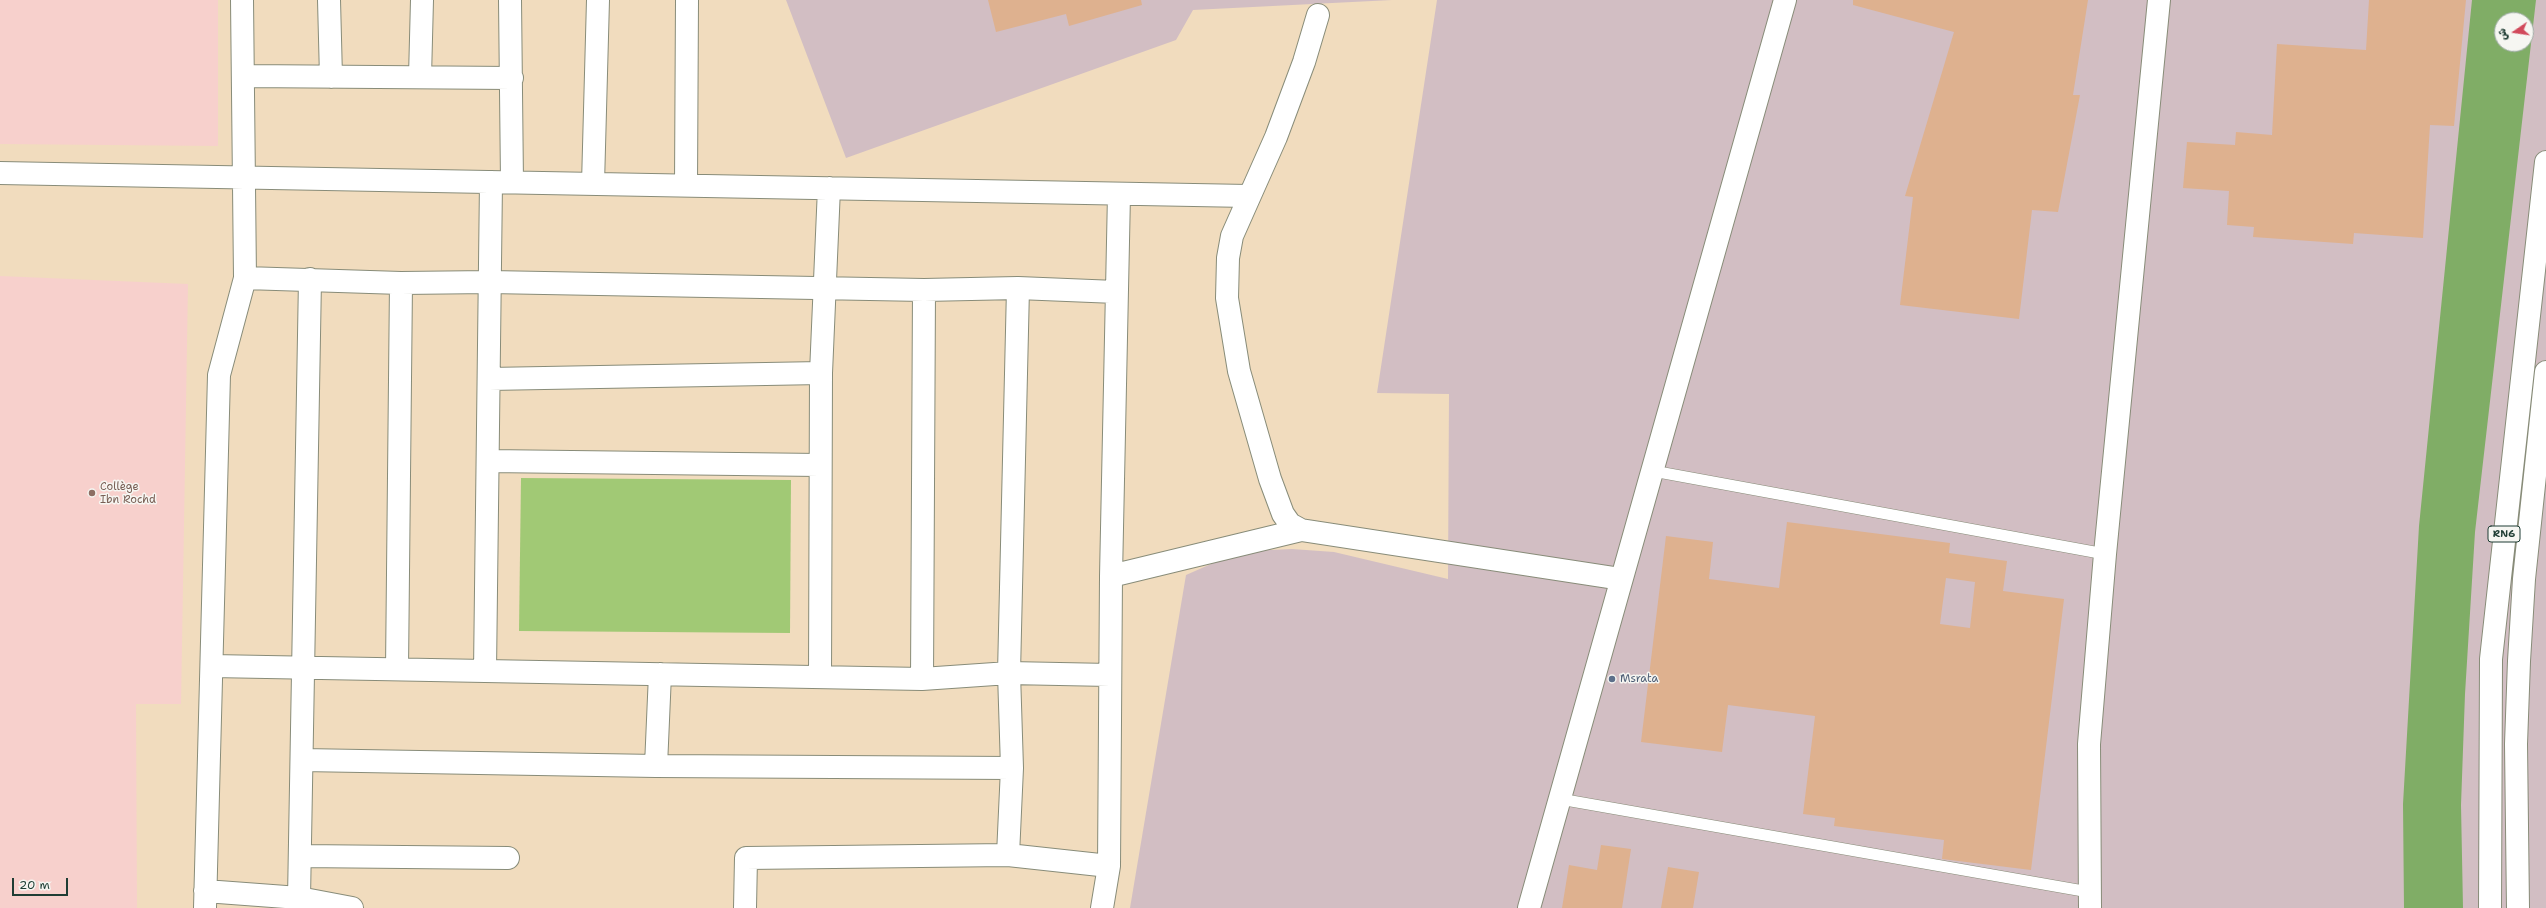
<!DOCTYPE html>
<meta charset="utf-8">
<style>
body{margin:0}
#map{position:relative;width:2546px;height:908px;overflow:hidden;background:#f1dcbe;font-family:"Shantell Sans","Playpen Sans Arabic",sans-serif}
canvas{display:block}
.north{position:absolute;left:2494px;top:12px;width:40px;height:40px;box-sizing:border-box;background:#f6f6f2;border:1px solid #a0aca6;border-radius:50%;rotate:257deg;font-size:11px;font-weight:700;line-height:16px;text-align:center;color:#1f3d34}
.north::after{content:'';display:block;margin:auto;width:14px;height:18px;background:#d1495b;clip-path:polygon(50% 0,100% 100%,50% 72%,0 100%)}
.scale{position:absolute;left:12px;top:878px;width:56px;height:18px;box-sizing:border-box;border:2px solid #1f3d34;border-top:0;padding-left:5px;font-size:12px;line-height:14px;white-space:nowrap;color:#1f3d34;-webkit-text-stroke:3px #f6f6f2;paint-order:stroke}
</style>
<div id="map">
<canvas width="2546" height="908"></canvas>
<div class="north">ش</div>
<div class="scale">20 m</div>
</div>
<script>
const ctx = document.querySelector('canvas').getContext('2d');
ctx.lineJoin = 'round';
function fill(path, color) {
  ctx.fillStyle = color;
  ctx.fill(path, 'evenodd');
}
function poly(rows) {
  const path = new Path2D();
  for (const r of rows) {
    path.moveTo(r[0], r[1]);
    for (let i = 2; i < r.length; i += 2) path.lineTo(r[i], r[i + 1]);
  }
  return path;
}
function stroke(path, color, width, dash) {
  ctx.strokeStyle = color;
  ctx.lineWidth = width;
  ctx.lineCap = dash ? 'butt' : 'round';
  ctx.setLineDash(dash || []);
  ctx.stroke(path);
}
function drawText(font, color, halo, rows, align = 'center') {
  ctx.font = font + ' "Shantell Sans",sans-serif';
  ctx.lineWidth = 3;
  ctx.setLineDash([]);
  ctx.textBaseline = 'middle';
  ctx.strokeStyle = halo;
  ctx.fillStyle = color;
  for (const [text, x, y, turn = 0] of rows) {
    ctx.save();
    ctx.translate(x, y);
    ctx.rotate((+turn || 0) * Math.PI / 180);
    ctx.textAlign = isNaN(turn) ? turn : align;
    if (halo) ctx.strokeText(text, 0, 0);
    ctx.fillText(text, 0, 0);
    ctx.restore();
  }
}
fill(poly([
 [0,0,218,0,218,146,0,144],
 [0,276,188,284,181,704,136,704,137,908,0,908]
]), '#f7d0cc');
fill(poly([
 [786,0,1392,0,1193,10,1176,40,846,158],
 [1437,0,2546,0,2546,908,1130,908,1186,575,1227,557,1248,551,1292,549,1334,552,1448,579,1449,394,1377,393],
 [2502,20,2526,20,2526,44,2502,44]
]), '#d2bec3');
fill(poly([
 [521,478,791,480,790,633,519,631]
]), '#a1c975');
fill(poly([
 [2472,0,2536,0,2475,532,2465,694,2461,805,2463,908,2404,908,2403,804,2419,526],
 [2502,20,2526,20,2526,44,2502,44]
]), '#80ad66');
fill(poly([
 [988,0,1141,0,1142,5,1069,26,1066,14,996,32],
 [1853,0,2088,0,2073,95,2080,95,2058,212,2032,210,2019,319,1900,305,1913,197,1905,196,1954,32,1853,5],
 [2369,0,2466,0,2454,126,2430,125,2423,238,2354,233,2353,244,2253,237,2254,227,2227,225,2229,191,2183,188,2187,142,2235,145,2236,132,2272,135,2277,44,2366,50],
 [1787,522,1950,543,1949,553,2007,561,2003,591,2064,599,2031,870,1942,859,1944,840,1834,826,1835,818,1803,814,1815,716,1728,705,1722,752,1641,742,1666,536,1713,542,1709,579,1779,588],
 [1946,578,1975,582,1970,628,1940,624],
 [1601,845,1631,849,1622,908,1562,908,1569,865,1597,870],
 [1668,867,1699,872,1693,908,1661,908]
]), '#deb18f');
const service = poly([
 [1653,471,2105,554],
 [1560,799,2089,892]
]);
const minor = poly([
 [329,0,331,77],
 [510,0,512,182],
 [1318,15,1304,62,1276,137,1232,236,1228,258,1227,298,1239,371,1270,479,1283,514,1290,524,1301,530,1621,579],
 [244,76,512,78],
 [420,77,422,0],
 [0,173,1248,196],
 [593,184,598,0],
 [686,185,687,0],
 [245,278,401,283,490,282,924,290,1018,288,1116,292],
 [489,379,821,373],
 [489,461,819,465],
 [1111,576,1301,530],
 [212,666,922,679,1009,673,1110,675],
 [397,669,401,283],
 [485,671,491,182],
 [820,677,821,373,829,188],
 [922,679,924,290],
 [302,760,656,766,1012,768],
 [656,766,660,674],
 [1008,855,1012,768,1009,673,1018,288],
 [300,856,508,858],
 [205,891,299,898,352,908],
 [299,898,310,279],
 [205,908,219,375,245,278,242,0],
 [745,908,746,858,1008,855,1109,866],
 [1102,908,1109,866,1111,576,1119,194],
 [2090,908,2089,744,2105,554,2159,0]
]);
const tertiary = poly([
 [1529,908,1785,0]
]);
const trunk = poly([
 [2490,908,2491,659,2546,162],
 [2518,908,2516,744,2519,661,2524,579,2546,372]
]);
stroke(service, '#888c79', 12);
stroke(minor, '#888c79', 24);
stroke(tertiary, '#888c79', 24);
stroke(trunk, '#888c79', 24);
stroke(service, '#fff', 11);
stroke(minor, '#fff', 22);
stroke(tertiary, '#fff', 22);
stroke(trunk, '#fff', 22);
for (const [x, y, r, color] of [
 [92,493,4,"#8d6e63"],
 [1612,679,4,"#5c6f8a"]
]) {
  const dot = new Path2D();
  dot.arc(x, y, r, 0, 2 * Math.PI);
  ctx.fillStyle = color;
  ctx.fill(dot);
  stroke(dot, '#f6f6f2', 1.5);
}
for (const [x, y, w] of [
 [2504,534,32]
]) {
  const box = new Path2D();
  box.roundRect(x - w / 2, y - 8, w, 16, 3);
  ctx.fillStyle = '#f6f6f2';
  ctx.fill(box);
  stroke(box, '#1f3d34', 1);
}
drawText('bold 10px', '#1f3d34', null, [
 ["RN6",2504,534]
]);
drawText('11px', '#785e54', '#f6f6f2', [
 ["Collège",100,487],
 ["Ibn Rochd",100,500]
], 'left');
drawText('11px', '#4e5e75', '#f6f6f2', [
 ["Msrata",1620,679]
], 'left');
</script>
